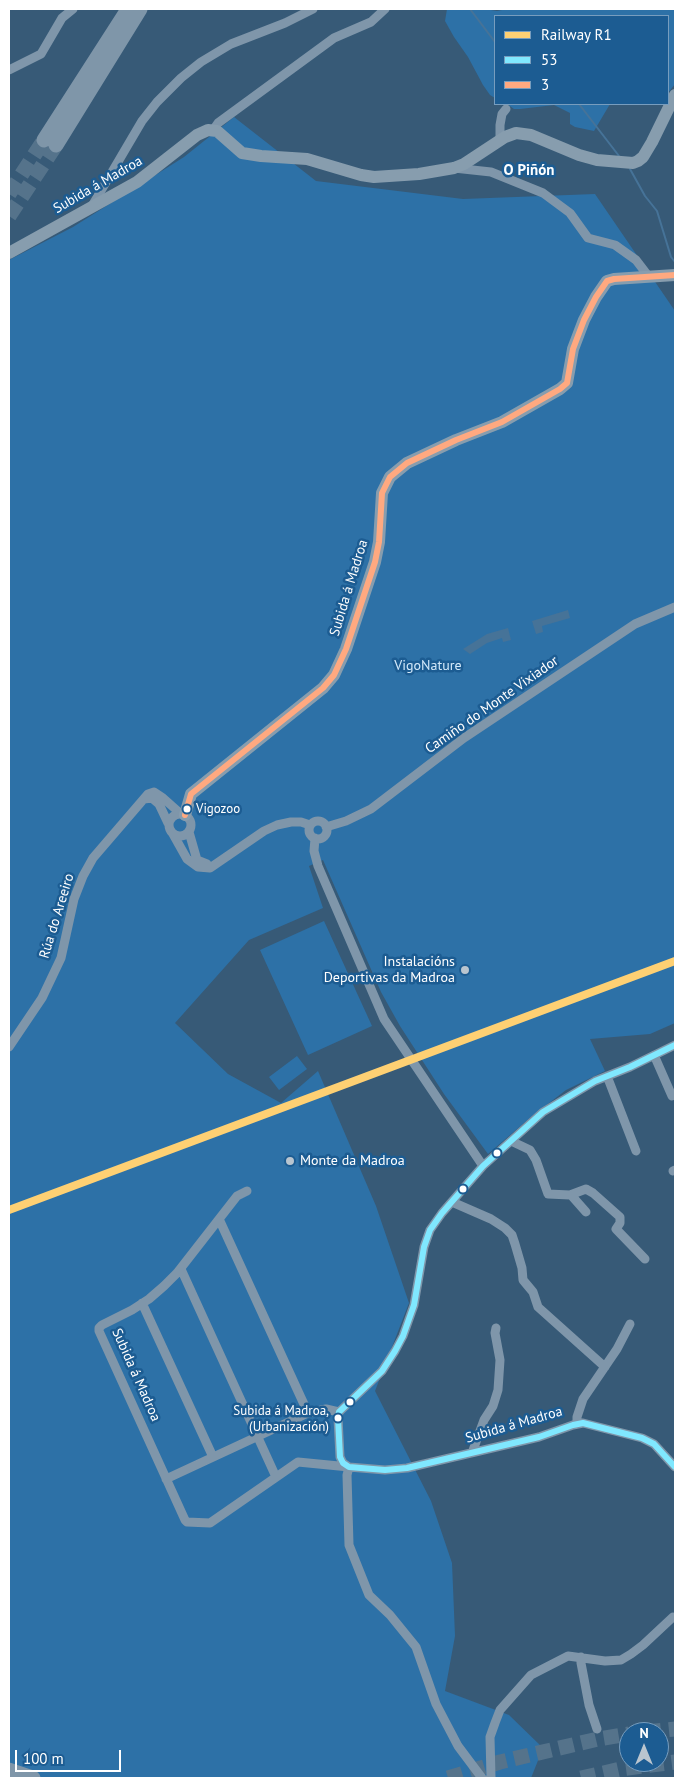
<!DOCTYPE html>
<meta charset="utf-8">
<style>
body{margin:0}
#map{position:relative;width:684px;height:1787px;overflow:hidden;background:#375a77;font-family:"PT Sans",sans-serif}
canvas{display:block}
.frame{position:absolute;inset:0;border:10px solid #fff;pointer-events:none}
.legend{position:absolute;left:494px;top:15px;width:175px;height:90px;box-sizing:border-box;background:#1c5c92;border:1px solid #779dbe;margin:0;padding:6px 9px;list-style:none;font-size:15px;color:#fff}
.legend li{display:flex;align-items:center;gap:10px;height:25px}
.legend b{width:25px;border:1px solid #779dbe}
.north{position:absolute;left:619px;top:1722px;width:50px;height:50px;box-sizing:border-box;background:#1c5c92;border:1px solid #779dbe;border-radius:50%;rotate:0deg;font-size:14px;font-weight:700;line-height:20px;text-align:center;color:#fff}
.north::after{content:'';display:block;margin:auto;width:18px;height:22px;background:#b9c5cf;clip-path:polygon(50% 0,100% 100%,50% 72%,0 100%)}
.scale{position:absolute;left:15px;top:1750px;width:106px;height:22px;box-sizing:border-box;border:2px solid #fff;border-top:0;padding-left:6px;font-size:15px;line-height:18px;white-space:nowrap;color:#fff;-webkit-text-stroke:4px #1c5c92;paint-order:stroke}
</style>
<div id="map">
<canvas width="684" height="1787"></canvas>
<div class="frame"></div>
<ul class="legend">
<li><b style="height:6px;background:#fed073"></b>Railway R1</li>
<li><b style="height:6px;background:#80e8ff"></b>53</li>
<li><b style="height:6px;background:#ffa980"></b>3</li>
</ul>
<div class="north">N</div>
<div class="scale">100 m</div>
</div>
<script>
const ctx = document.querySelector('canvas').getContext('2d');
ctx.lineJoin = 'round';
function fill(path, color) {
  ctx.fillStyle = color;
  ctx.fill(path, 'evenodd');
}
function poly(rows) {
  const path = new Path2D();
  for (const r of rows) {
    if (r.length === 3) {
      path.moveTo(r[0] + r[2], r[1]);
      path.arc(r[0], r[1], r[2], 0, 2 * Math.PI);
      continue;
    }
    path.moveTo(r[0], r[1]);
    for (let i = 2; i < r.length; i += 2) path.lineTo(r[i], r[i + 1]);
  }
  return path;
}
function stroke(path, color, width, dash) {
  ctx.strokeStyle = color;
  ctx.lineWidth = width;
  ctx.lineCap = dash ? 'butt' : 'round';
  ctx.setLineDash(dash || []);
  ctx.stroke(path);
}
function drawText(font, color, halo, rows, align = 'center') {
  ctx.font = font + ' "PT Sans",sans-serif';
  ctx.lineWidth = 5;
  ctx.setLineDash([]);
  ctx.textBaseline = 'middle';
  ctx.strokeStyle = halo;
  ctx.fillStyle = color;
  for (const [text, x, y, turn = 0] of rows) {
    ctx.save();
    ctx.translate(x, y);
    ctx.rotate((+turn || 0) * Math.PI / 180);
    ctx.textAlign = isNaN(turn) ? turn : align;
    if (halo) ctx.strokeText(text, 0, 0);
    ctx.fillText(text, 0, 0);
    ctx.restore();
  }
}
fill(poly([
 [447,9,485,9,497,11,507,9,675,9,675,84,668,93,668,16,495,16,495,98,490,95,483,85,468,57,454,37,445,21],
 [507,104,610,104,594,131,575,127,570,124,570,113,554,105,520,109,514,109],
 [234,117,316,181,463,199,595,194,675,311,675,1023,650,1034,590,1039,605,1071,566,1090,531,1117,488,1154,444,1094,400,1026,381,992,323,860,309,866,323,908,249,940,175,1023,228,1074,281,1103,318,1071,376,1206,409,1303,375,1391,431,1501,452,1563,455,1636,445,1691,509,1715,543,1748,531,1778,9,1778,9,260,73,227,184,157],
 [324,921,372,1026,308,1055,260,950],
 [297,1056,307,1069,279,1090,269,1077]
]), '#2d71a7');
fill(poly([
 [568,610,570,618,542,626,543,632,536,634,532,621],
 [508,628,511,640,503,642,502,638,487,643,470,654,463,649,487,634]
]), '#467398');
stroke(poly([
 [470,9,495,42],
 [579,104,619,156],
 [630,169,645,196,657,211,671,257,675,262]
]), '#467398', 2);
stroke(poly([
 [9,194,44,140],
 [9,216,56,145],
 [646,1732,675,1729],
 [448,1778,500,1762,598,1739,629,1734],
 [581,1778,621,1769,675,1762]
]), '#55738b', 15, [15, 8]);
stroke(poly([
 [9,70,41,54,62,18,73,9],
 [213,130,218,123,334,38,371,22,385,9],
 [500,140,500,125,502,114,506,109],
 [454,168,491,172,543,193,570,213,588,238,615,245,636,260,649,277],
 [92,206,142,121,157,102,181,78,201,62,231,44,285,23,313,9],
 [144,799,152,798,159,804,168,823],
 [180,825,11],
 [318,830,9],
 [326,827,346,821,371,809,464,738,635,624,675,607],
 [189,832,197,860,207,864],
 [173,834,187,859,198,867,210,868,264,831,277,825,291,822,301,822,310,825],
 [315,838,314,851,318,866,384,1019,483,1166],
 [675,1045,630,1067,595,1081,543,1112,483,1166,442,1213,430,1230,424,1247,414,1305,403,1336,395,1351,382,1371,339,1412,338,1418,340,1457,343,1463,349,1467,385,1470,407,1468,539,1437,573,1425,583,1423,642,1438,654,1444,675,1467],
 [9,1047,42,998,61,958,74,899,83,876,93,858,148,794,154,792,163,798,181,814],
 [654,1055,672,1096],
 [607,1076,636,1151],
 [511,1141,530,1150,536,1160,548,1194,570,1195,586,1189,593,1193,620,1217,620,1223,616,1229,645,1259],
 [673,1171,675,1170],
 [247,1191,237,1196,177,1273,164,1286,149,1299,132,1310,102,1325,99,1328,99,1331,185,1520,187,1522,210,1523,298,1462,349,1467,347,1475,349,1545,369,1595,390,1615,416,1647,436,1704,458,1746,482,1778],
 [571,1195,586,1212],
 [452,1202,491,1219,505,1228,512,1235,515,1244,522,1268,523,1280,533,1292,538,1307,605,1367],
 [219,1219,308,1413],
 [181,1269,276,1477],
 [142,1303,213,1457],
 [577,1424,577,1417,583,1399,617,1349,630,1324],
 [472,1453,484,1420,493,1406,498,1390,500,1360,495,1333,496,1328],
 [166,1479,308,1413,326,1409,339,1412],
 [581,1657,581,1663,589,1705,597,1729],
 [490,1778,491,1777,490,1737,495,1723,500,1710,531,1675,568,1656,605,1661,621,1660,631,1654,643,1645,673,1617]
]), '#7f96aa', 9);
stroke(poly([
 [9,253,137,182,197,135,208,130,217,131,242,153,261,156,307,159,361,175,374,177,419,174,454,168,464,164,505,137,516,133,531,135,579,155,597,160,633,163,638,161,643,157,652,142,675,95],
 [185,815,191,794,323,688,334,675,346,649,375,562,379,542,382,493,390,477,407,463,456,440,502,422,560,389,567,383,573,349,584,320,596,297,607,281,614,279,675,275]
]), '#879dae', 12);
stroke(poly([
 [44,140,125,14],
 [56,145,140,9],
 [9,1770,33,1778]
]), '#7f96a9', 15);
stroke(poly([
 [675,1045,630,1067,595,1081,543,1112,483,1166,442,1213,430,1230,424,1247,414,1305,403,1336,395,1351,382,1371,339,1412,338,1418,340,1457,343,1463,349,1467,385,1470,407,1468,539,1437,573,1425,583,1423,642,1438,654,1444,675,1467]
]), '#80e8ff', 6);
stroke(poly([
 [185,815,191,794,323,688,334,675,346,649,375,562,379,542,382,493,390,477,407,463,456,440,502,422,560,389,567,383,573,349,584,320,596,297,607,281,614,279,675,275]
]), '#ffa980', 6);
stroke(poly([
 [9,1210,675,961]
]), '#fed073', 8);
for (const [x, y, r, color] of [
 [187,809,4.5,"#fff"],
 [465,970,5,"#b9c5cf"],
 [497,1153,4.5,"#fff"],
 [290,1161,5,"#b9c5cf"],
 [463,1189,4.5,"#fff"],
 [350,1402,4.5,"#fff"],
 [338,1418,4.5,"#fff"]
]) {
  const dot = new Path2D();
  dot.arc(x, y, r, 0, 2 * Math.PI);
  ctx.fillStyle = color;
  ctx.fill(dot);
  stroke(dot, '#1c5c92', 2);
}
drawText('13px', '#fff', '#1c5c92', [
 ["Vigozoo",196,809],
 ["Subida á Madroa,",329,1411,"right"],
 ["(Urbanización)",329,1427,"right"]
], 'left');
drawText('14px', '#fff', '#1c5c92', [
 ["Subida á Madroa",98,185,-30],
 ["Subida á Madroa",349,588,-73],
 ["Camiño do Monte Vixiador",492,705,-35],
 ["Rúa do Areeiro",57,916,-73],
 ["Subida á Madroa",136,1375,66],
 ["Subida á Madroa",514,1425,-16]
]);
drawText('14px', '#d3e9fa', '#1c5c92', [
 ["VigoNature",428,666]
]);
drawText('14px', '#fff', '#1c5c92', [
 ["Instalacións",455,962],
 ["Deportivas da Madroa",455,978],
 ["Monte da Madroa",300,1161,"left"]
], 'right');
drawText('bold 15px', '#fff', '#1c5c92', [
 ["O Piñón",529,171]
]);
</script>
